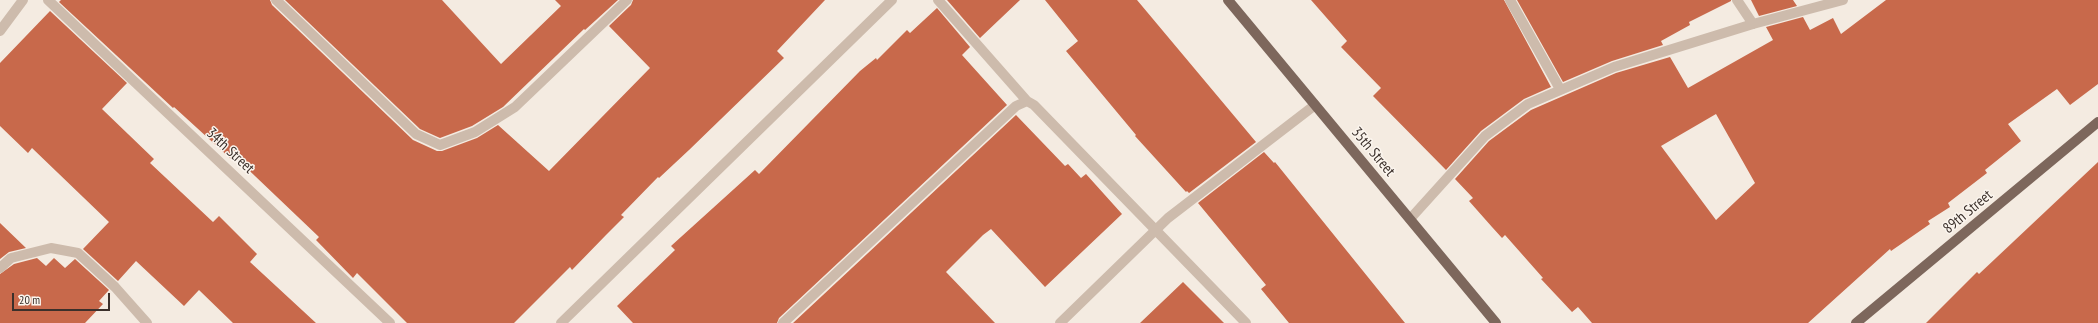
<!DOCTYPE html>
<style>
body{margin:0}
#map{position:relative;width:2098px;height:323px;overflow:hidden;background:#f4ebe1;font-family:"PT Sans Narrow",sans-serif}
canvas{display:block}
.scale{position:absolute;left:12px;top:293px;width:98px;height:18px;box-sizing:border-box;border:2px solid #3b302b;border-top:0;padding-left:5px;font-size:12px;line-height:14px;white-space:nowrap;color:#3b302b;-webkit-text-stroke:3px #fbf5ee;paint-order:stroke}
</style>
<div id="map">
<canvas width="2098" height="323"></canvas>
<div class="scale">20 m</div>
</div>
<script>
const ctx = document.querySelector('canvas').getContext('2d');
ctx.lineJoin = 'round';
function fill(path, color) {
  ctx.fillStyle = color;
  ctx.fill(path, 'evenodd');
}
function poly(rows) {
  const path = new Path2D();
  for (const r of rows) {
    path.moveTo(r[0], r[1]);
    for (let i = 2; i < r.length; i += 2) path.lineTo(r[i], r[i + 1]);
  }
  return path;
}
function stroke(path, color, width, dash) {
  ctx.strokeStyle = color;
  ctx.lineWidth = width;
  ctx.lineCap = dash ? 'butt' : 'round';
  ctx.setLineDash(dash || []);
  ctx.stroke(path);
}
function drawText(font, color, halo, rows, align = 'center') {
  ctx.font = font + ' "PT Sans Narrow",sans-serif';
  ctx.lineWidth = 3;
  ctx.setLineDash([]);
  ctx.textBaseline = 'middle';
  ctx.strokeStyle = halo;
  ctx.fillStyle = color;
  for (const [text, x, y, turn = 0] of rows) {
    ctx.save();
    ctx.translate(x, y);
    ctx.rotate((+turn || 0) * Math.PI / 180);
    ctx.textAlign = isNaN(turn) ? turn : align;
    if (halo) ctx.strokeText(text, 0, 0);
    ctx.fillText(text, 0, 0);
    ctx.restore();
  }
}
fill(poly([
 [61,0,270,0,272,5,413,140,437,151,442,151,477,138,498,125,549,171,650,68,609,26,631,5,633,0,825,0,777,51,784,58,689,150,659,178,658,177,621,215,624,217,606,235,572,270,570,267,514,323,407,323,357,273,353,278,316,240,319,237,234,156,231,159,174,107,173,108,59,2],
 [285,0,442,0,501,64,561,6,555,0,618,0,585,30,584,29,503,107,472,126,440,138,420,129],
 [947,0,1020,0,980,38],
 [1045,0,1137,0,1256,142,1189,193,1187,191,1186,192,1135,136,1136,135,1066,51,1078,41],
 [1311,0,1504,0,1551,87,1524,99,1481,131,1446,170,1373,96,1381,88,1341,47,1347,41],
 [1517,0,1731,0,1731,1,1689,22,1690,25,1661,41,1663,45,1612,61,1563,82],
 [1751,0,1793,0,1797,6,1759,16],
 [1886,0,2098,0,2098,84,2070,105,2057,89,2008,124,2021,141,1985,170,1987,173,1948,203,1950,207,1928,221,1930,224,1891,251,1890,249,1808,323,1592,323,1578,307,1572,312,1541,279,1543,278,1505,235,1502,238,1492,227,1469,201,1473,198,1455,179,1489,141,1531,110,1616,73,1670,57,1688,88,1773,40,1766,27,1803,17,1810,30,1833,18,1841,34],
 [1716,114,1755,183,1716,220,1661,146],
 [937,8,970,47,962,55,1007,105,779,318,777,323,633,323,617,306,675,250,671,246,755,170,759,174,860,71,876,58,877,60,907,30,910,33],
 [50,11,127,83,102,109,154,159,150,163,213,222,219,216,257,254,250,262,316,323,233,323,199,290,184,306,136,261,118,281,83,249,109,222,32,148,28,153,0,126,0,63],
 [1016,115,1065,166,1068,164,1081,178,1086,174,1122,214,1045,287,991,229,983,235,946,272,995,323,793,323],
 [1264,152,1274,163,1275,162,1405,323,1289,323,1261,289,1266,285,1198,203],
 [2098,162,2098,323,1926,323,1977,272,1979,274],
 [0,223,26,248,9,252,0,259],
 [37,258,46,266,54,258,65,268,75,259,109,290,99,301,103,304,85,323,0,323,0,274,14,264],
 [1183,282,1224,323,1140,323]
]), '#c8694b');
stroke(poly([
 [48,0,390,323],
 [276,0,416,134,440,145,475,132,515,107,627,0],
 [938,0,1027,101],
 [1510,0,1560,89],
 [1737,0,1753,24],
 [0,31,23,0],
 [1410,219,1485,136,1528,104,1614,67,1753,24,1843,0],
 [0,268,11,258,51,248,78,253,115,287,147,323],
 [561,323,892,0],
 [783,323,1016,106,1027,101,1034,105,1246,323],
 [1060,323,1168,218,1315,105]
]), '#cdbbac', 10);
stroke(poly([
 [1228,0,1496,323],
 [1856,323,2098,122]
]), '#7d675c', 10);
drawText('15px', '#3b302b', '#fbf5ee', [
 ["34th Street",230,151,43],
 ["35th Street",1373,152,50],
 ["89th Street",1968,212,-40]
]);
</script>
